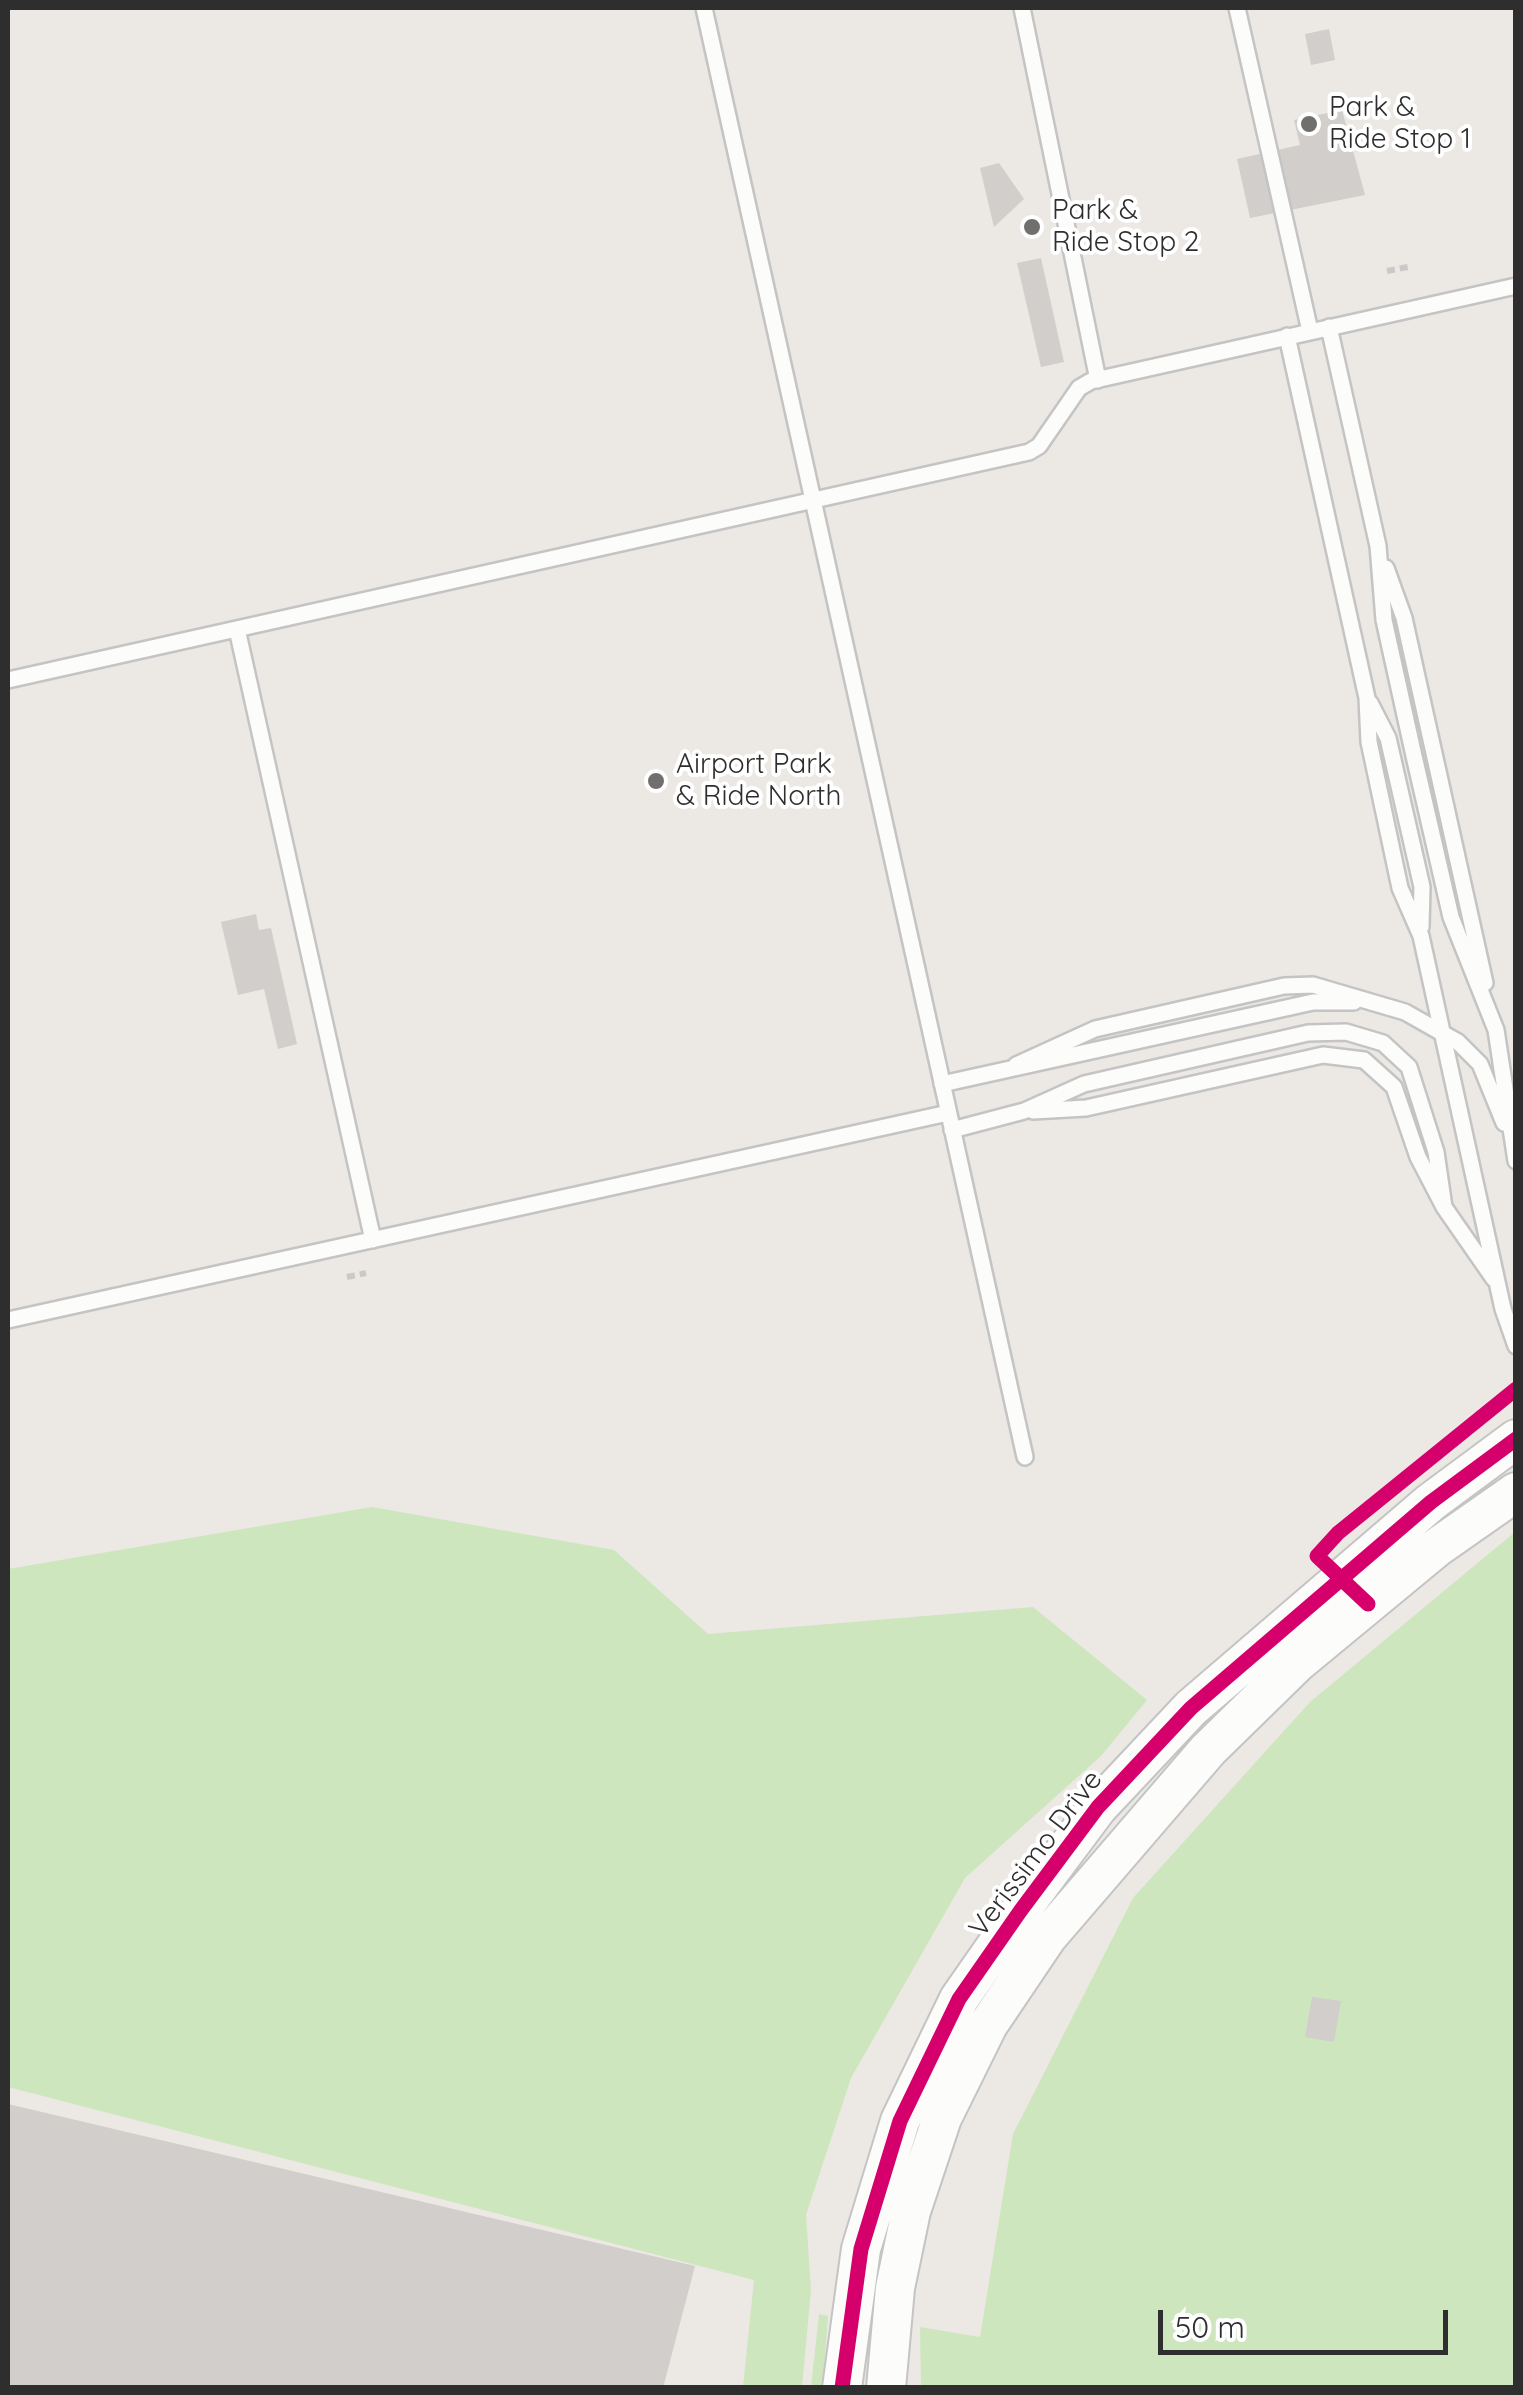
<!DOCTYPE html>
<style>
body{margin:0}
#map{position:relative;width:1523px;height:2395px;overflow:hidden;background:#ece8e4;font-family:Quicksand,sans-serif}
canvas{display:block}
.frame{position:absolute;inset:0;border:10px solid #2e2e2e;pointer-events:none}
.scale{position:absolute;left:1158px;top:2310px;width:290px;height:45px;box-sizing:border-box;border:5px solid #2e2e2e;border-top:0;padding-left:12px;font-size:30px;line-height:35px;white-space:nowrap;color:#2e2e2e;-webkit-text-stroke:8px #fff;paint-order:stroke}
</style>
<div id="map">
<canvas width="1523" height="2395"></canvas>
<div class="frame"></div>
<div class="scale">50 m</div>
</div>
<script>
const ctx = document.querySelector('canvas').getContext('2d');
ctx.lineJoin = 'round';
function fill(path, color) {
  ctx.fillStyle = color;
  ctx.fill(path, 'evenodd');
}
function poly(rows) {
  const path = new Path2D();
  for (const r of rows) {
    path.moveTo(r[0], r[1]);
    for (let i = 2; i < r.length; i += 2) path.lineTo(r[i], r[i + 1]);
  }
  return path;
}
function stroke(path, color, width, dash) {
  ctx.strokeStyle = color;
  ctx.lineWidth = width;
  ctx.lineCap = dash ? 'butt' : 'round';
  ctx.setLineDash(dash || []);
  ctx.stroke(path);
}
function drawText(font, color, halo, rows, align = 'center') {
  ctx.font = font + ' Quicksand,sans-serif';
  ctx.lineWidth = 8;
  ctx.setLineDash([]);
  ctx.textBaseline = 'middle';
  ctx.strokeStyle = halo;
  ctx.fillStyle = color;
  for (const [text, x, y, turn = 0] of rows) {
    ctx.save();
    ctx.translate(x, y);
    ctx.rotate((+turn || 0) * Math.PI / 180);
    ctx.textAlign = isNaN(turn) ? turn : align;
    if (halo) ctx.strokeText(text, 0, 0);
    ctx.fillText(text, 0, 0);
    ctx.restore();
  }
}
fill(poly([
 [372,1507,614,1550,708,1634,1033,1607,1147,1700,1101,1756,965,1878,851,2078,806,2215,811,2290,802,2387,743,2387,754,2280,8,2087,8,1569],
 [1515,1532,1515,2387,921,2387,920,2327,980,2337,1013,2134,1133,1898,1310,1702],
 [819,2314,828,2316,823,2387,811,2387]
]), '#cee6be');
fill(poly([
 [1329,29,1335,60,1311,65,1305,34],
 [1342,110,1365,195,1250,218,1237,159,1300,145,1294,120],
 [999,163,1024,199,994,227,980,168],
 [1041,258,1064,362,1041,367,1017,263],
 [256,914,259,930,271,928,297,1044,278,1049,264,989,238,995,221,922],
 [1312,1997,1341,2001,1334,2042,1305,2037],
 [8,2104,695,2266,663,2388,8,2388]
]), '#d1cecb');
const service = poly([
 [704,8,1025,1457],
 [1022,8,1098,380],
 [1237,8,1310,331],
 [1329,327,1378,546,1384,620,1414,756,1451,917,1496,1030,1516,1161],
 [1287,336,1367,698,1369,742,1400,888,1421,936,1503,1309,1516,1346],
 [1386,568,1404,618,1485,983],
 [237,629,373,1240],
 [8,680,1029,452,1039,446,1079,388,1091,381,1516,286],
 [1370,703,1388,738,1422,887,1421,927],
 [1016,1065,1095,1029,1284,986,1313,985,1405,1012,1458,1042,1480,1064,1504,1123],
 [942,1084,1313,1002,1354,1002],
 [1033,1111,1086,1108,1323,1055,1364,1060,1394,1087,1418,1157,1444,1207,1494,1279],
 [952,1130,1024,1111,1084,1084,1308,1033,1346,1032,1383,1043,1409,1067,1436,1152,1444,1207],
 [8,1320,948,1113]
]);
const tertiary = poly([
 [842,2388,861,2249,900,2121,959,1999,1021,1910,1098,1807,1191,1708,1431,1502,1516,1439],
 [886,2388,895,2288,911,2211,942,2118,988,2025,1048,1936,1208,1750,1298,1662,1436,1548,1516,1492]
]);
stroke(service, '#c5c4c5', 20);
stroke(tertiary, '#c5c4c5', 42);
stroke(poly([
 [1387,271,1408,267],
 [347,1277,366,1273]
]), '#c9c9c8', 6, [8, 5]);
stroke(service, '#fcfcfb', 15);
stroke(tertiary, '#fcfcfb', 38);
stroke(poly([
 [1368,1604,1317,1556,1338,1533,1516,1389],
 [842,2388,861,2249,900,2121,959,1999,1021,1910,1098,1807,1191,1708,1431,1502,1516,1439]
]), '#d6006c', 15);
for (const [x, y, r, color] of [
 [1309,124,10,"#706f6e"],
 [1032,227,10,"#706f6e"],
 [656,781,10,"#706f6e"]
]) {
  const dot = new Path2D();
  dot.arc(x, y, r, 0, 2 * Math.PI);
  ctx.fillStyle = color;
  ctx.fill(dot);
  stroke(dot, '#fff', 4);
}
drawText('28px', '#2e2e2e', '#fff', [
 ["Park &",1329,108],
 ["Ride Stop 1",1329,140],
 ["Park &",1052,211],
 ["Ride Stop 2",1052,243],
 ["Airport Park",676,765],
 ["& Ride North",676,797]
], 'left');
drawText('28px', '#2e2e2e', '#fff', [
 ["Verissimo Drive",1036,1854,-53]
]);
</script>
